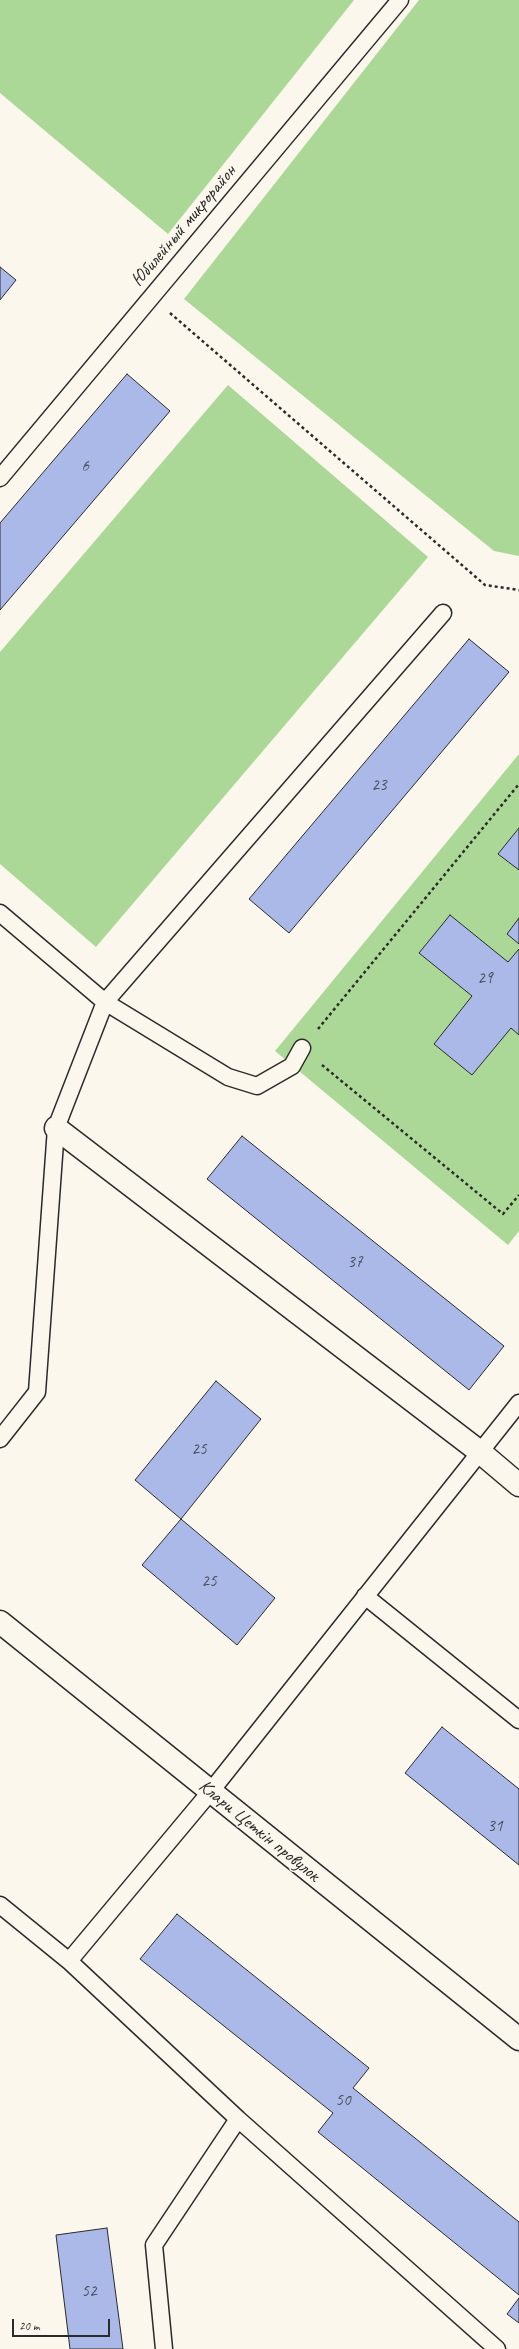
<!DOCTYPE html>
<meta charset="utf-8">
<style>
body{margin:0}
#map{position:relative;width:519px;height:2349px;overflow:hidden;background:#fbf7ec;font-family:Caveat,sans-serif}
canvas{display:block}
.scale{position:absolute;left:12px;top:2319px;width:98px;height:18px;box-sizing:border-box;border:2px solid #2b2b2b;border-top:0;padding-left:5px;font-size:12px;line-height:14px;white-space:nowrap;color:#2b2b2b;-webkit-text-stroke:3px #fbf7ec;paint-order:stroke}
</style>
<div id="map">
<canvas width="519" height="2349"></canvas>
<div class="scale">20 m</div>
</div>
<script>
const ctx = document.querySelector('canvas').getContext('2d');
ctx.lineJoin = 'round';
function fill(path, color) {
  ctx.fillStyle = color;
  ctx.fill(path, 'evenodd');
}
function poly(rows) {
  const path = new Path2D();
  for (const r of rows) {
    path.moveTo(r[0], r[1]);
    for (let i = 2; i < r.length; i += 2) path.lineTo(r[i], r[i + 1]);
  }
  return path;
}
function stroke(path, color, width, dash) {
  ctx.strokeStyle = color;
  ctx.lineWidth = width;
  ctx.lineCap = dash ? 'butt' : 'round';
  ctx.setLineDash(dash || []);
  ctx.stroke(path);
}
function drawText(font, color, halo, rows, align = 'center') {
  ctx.font = font + ' Caveat,sans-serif';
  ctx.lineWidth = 3;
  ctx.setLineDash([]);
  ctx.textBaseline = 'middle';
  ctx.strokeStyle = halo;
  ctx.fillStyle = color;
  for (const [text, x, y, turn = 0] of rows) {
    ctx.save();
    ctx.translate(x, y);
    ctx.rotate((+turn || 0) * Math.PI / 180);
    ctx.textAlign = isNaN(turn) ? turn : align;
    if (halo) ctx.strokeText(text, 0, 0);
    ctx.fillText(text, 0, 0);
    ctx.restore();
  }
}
fill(poly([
 [0,0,354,0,168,234,0,93],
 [419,0,519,0,519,556,494,551,184,299],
 [228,385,428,557,96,947,0,864,0,652],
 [519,754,519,1231,508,1245,275,1051]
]), '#abd897');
const building = poly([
 [0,267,16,280,0,300,0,267],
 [127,374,170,411,0,610,0,523,127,374],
 [469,639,509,672,289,933,249,899,469,639],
 [519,828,519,870,498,854,519,828],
 [450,915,508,962,519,949,519,1035,511,1028,472,1075,434,1044,472,996,419,953,450,915],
 [519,918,519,944,507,934,519,918],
 [242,1136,504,1346,469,1390,207,1179,242,1136],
 [216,1381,261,1419,181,1519,135,1480,216,1381],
 [181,1519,275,1598,237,1645,142,1565,181,1519],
 [442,1727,519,1789,519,1865,405,1773,442,1727],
 [177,1914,369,2068,353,2088,519,2222,519,2295,318,2132,333,2113,140,1959,177,1914],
 [107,2228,123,2349,70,2349,56,2235,107,2228],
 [519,2298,519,2323,507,2314,519,2298]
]);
fill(building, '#aab9e8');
stroke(building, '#2b2b2b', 1);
const service = poly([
 [0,478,400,0],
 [0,913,105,1002,228,1077,257,1086,292,1066,302,1048],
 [0,1439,37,1392,56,1128,105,1002,443,613],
 [365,1596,519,1720],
 [0,1905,69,1961],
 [164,2349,154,2245,238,2119],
 [497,2349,238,2119,69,1961,211,1791,519,1403]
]);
const minor = poly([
 [56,1128,480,1452,519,1485],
 [0,1622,519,2039]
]);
stroke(service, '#2b2b2b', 19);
stroke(minor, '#2b2b2b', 25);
stroke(poly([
 [170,313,485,585,519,590],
 [318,1029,519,784],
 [322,1065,503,1214,519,1195]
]), '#2b2b2b', 2.5, [3, 3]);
stroke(service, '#fbf7ec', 16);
stroke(minor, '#fbf7ec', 22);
drawText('17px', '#4b4e5a', null, [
 ["6",85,467],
 ["23",379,786],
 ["29",485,979],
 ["37",355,1263],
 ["25",199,1450],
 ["25",209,1582],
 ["31",495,1827],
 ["50",343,2101],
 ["52",89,2292]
]);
drawText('19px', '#2b2b2b', '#fbf7ec', [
 ["Юбилейный микрорайон",184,226,-50],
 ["Клари Цеткін провулок",259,1831,39]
]);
</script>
